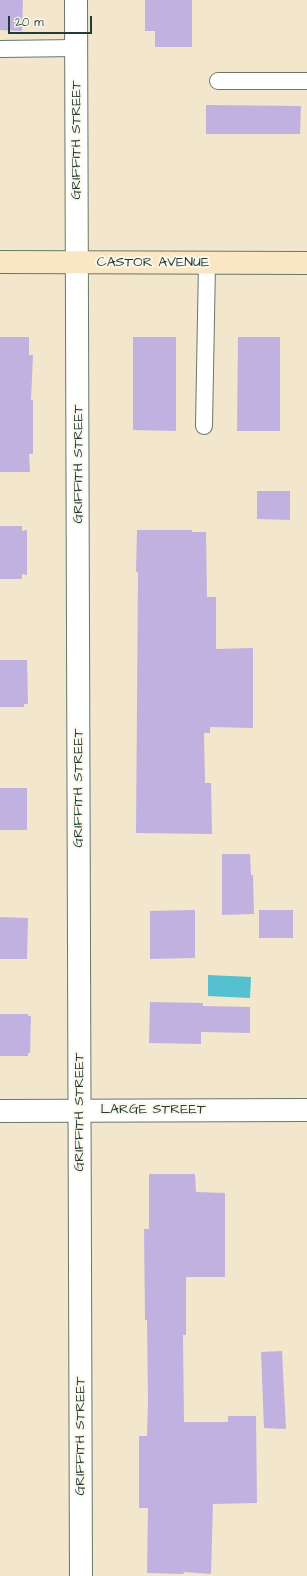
<!DOCTYPE html>
<style>
body{margin:0}
#map{position:relative;width:307px;height:1576px;overflow:hidden;background:#f2e6cc;font-family:"Architects Daughter",sans-serif}
canvas{display:block}
.scale{position:absolute;left:8px;top:16px;width:84px;height:18px;box-sizing:border-box;border:2px solid #1f3d34;border-top:0;padding-left:5px;font-size:12px;line-height:14px;white-space:nowrap;color:#1f3d34;-webkit-text-stroke:3px #fbf7ec;paint-order:stroke}
</style>
<div id="map">
<canvas width="307" height="1576"></canvas>
<div class="scale">20 m</div>
</div>
<script>
const ctx = document.querySelector('canvas').getContext('2d');
ctx.lineJoin = 'round';
function fill(path, color) {
  ctx.fillStyle = color;
  ctx.fill(path, 'evenodd');
}
function poly(rows) {
  const path = new Path2D();
  for (const r of rows) {
    path.moveTo(r[0], r[1]);
    for (let i = 2; i < r.length; i += 2) path.lineTo(r[i], r[i + 1]);
  }
  return path;
}
function stroke(path, color, width, dash) {
  ctx.strokeStyle = color;
  ctx.lineWidth = width;
  ctx.lineCap = dash ? 'butt' : 'round';
  ctx.setLineDash(dash || []);
  ctx.stroke(path);
}
function drawText(font, color, halo, rows, align = 'center') {
  ctx.font = font + ' "Architects Daughter",sans-serif';
  ctx.lineWidth = 4;
  ctx.setLineDash([]);
  ctx.textBaseline = 'middle';
  ctx.strokeStyle = halo;
  ctx.fillStyle = color;
  for (const [text, x, y, turn = 0] of rows) {
    ctx.save();
    ctx.translate(x, y);
    ctx.rotate((+turn || 0) * Math.PI / 180);
    ctx.textAlign = isNaN(turn) ? turn : align;
    if (halo) ctx.strokeText(text, 0, 0);
    ctx.fillText(text, 0, 0);
    ctx.restore();
  }
}
fill(poly([
 [208,975,251,977,250,998,208,996]
]), '#55c0d0');
fill(poly([
 [0,0,23,0,22,31,0,30],
 [145,0,192,0,192,47,155,47,155,31,145,31],
 [206,105,301,106,300,134,206,134],
 [0,337,29,337,29,355,33,355,31,400,33,400,33,454,29,454,30,472,0,472],
 [133,337,176,337,176,431,133,430],
 [238,337,280,337,280,431,237,431],
 [257,491,290,491,290,520,257,519],
 [0,526,22,526,22,531,27,530,27,575,22,574,22,579,0,579],
 [137,530,192,530,192,532,206,532,207,597,216,597,216,649,253,648,253,728,210,727,210,733,204,733,205,783,211,783,212,834,136,833,138,572,136,572],
 [0,660,27,660,28,704,24,704,24,707,0,707],
 [0,788,27,788,27,830,0,830],
 [222,854,250,854,251,875,253,875,254,914,222,915],
 [195,910,195,958,150,959,150,911],
 [259,910,293,910,293,938,259,938],
 [0,917,28,918,27,959,0,959],
 [150,1002,203,1003,203,1006,250,1007,250,1033,201,1032,201,1044,149,1043],
 [0,1014,28,1014,28,1016,31,1016,30,1053,28,1053,28,1056,0,1056],
 [149,1174,195,1174,196,1192,225,1193,225,1277,186,1277,186,1335,183,1335,184,1422,228,1422,228,1416,256,1416,257,1503,213,1504,211,1574,184,1572,183,1574,147,1573,148,1508,139,1508,139,1436,147,1436,148,1401,147,1320,145,1320,144,1229,149,1229],
 [282,1351,286,1429,264,1428,261,1352]
]), '#c1b1e1');
const service = poly([
 [0,49,77,48],
 [218,81,307,81],
 [204,426,207,263]
]);
const minor = poly([
 [76,0,81,1576]
]);
const tertiary = poly([
 [0,1111,307,1110]
]);
const secondary = poly([
 [0,262,307,263]
]);
stroke(service, '#697869', 18);
stroke(minor, '#697869', 24);
stroke(tertiary, '#697869', 24);
stroke(secondary, '#697869', 24);
stroke(service, '#fff', 16);
stroke(minor, '#fff', 22);
stroke(tertiary, '#fff', 22);
stroke(secondary, '#fbe6c4', 22);
drawText('14px', '#1f3d34', '#fbf7ec', [
 ["GRIFFITH STREET",77,140,-90],
 ["CASTOR AVENUE",153,263],
 ["GRIFFITH STREET",79,464,-90],
 ["GRIFFITH STREET",79,788,-90],
 ["LARGE STREET",153,1110],
 ["GRIFFITH STREET",80,1112,-90],
 ["GRIFFITH STREET",81,1436,-90]
]);
</script>
